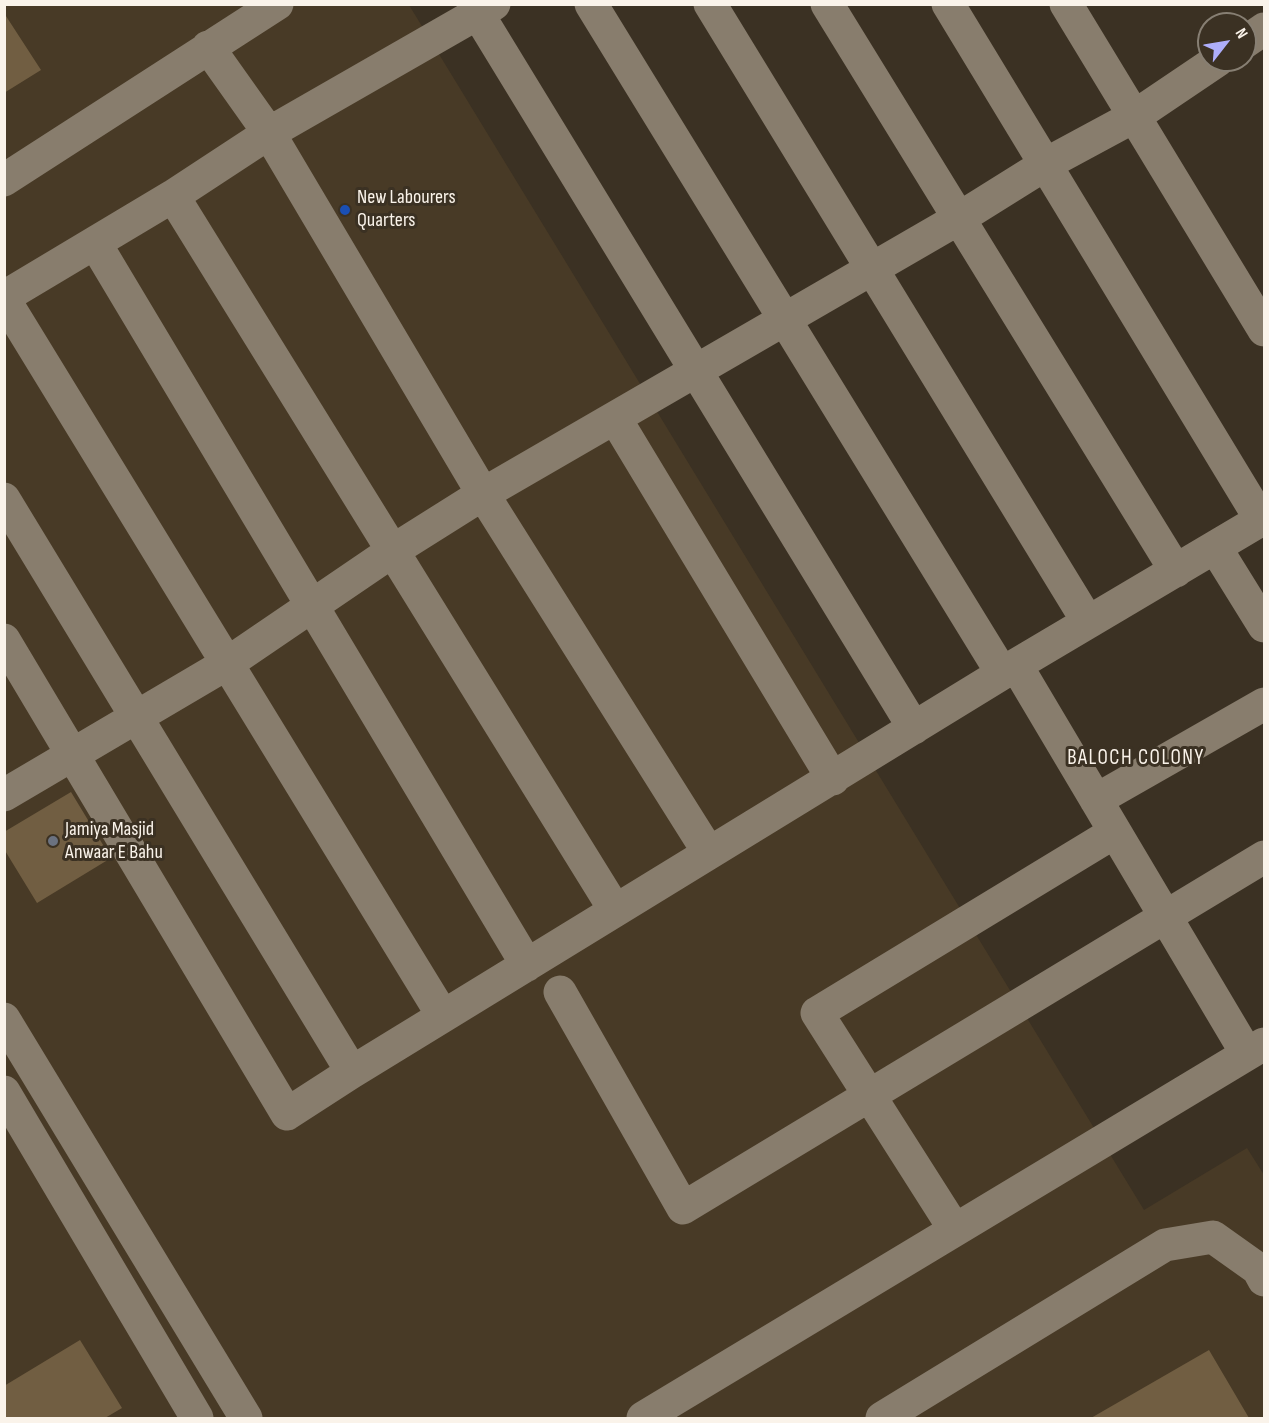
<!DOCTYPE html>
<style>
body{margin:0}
#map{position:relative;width:1269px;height:1423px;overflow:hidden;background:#3b3123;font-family:"Sofia Sans Condensed",sans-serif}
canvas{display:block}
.frame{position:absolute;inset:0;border:6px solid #faf3ea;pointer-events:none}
.north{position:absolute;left:1197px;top:12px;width:60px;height:60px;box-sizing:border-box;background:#3b3123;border:2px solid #877f73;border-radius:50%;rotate:59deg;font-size:16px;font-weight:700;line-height:24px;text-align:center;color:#faf3ea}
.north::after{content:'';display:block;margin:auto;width:21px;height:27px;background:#aeaefa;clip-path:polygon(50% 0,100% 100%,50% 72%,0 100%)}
</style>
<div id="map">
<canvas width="1269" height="1423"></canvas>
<div class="frame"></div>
<div class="north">N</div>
</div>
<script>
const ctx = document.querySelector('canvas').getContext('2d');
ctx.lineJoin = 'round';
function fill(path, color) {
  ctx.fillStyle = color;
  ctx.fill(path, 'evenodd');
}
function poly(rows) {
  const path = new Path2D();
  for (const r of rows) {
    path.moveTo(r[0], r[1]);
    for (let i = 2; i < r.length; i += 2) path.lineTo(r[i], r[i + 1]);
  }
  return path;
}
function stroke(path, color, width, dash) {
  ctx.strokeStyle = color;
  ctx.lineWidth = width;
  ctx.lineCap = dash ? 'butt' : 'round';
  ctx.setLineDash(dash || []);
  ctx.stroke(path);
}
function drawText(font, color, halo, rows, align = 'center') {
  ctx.font = font + ' "Sofia Sans Condensed",sans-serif';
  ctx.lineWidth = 6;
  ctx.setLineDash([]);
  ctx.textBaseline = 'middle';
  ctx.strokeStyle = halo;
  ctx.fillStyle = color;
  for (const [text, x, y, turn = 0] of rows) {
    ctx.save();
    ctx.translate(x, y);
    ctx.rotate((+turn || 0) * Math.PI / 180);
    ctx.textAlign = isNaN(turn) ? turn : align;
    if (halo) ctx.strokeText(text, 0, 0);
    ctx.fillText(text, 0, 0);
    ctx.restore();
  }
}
fill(poly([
 [5,5,409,5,1144,1210,1247,1148,1264,1175,1264,1418,5,1418]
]), '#483a26');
fill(poly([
 [4,13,41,70,4,93],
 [71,792,111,858,37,903,4,849,4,832],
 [80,1340,122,1408,105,1418,4,1418,4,1386],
 [1209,1350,1249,1418,1091,1418]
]), '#715e42');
stroke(poly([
 [591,4,1002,673],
 [710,4,1088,622],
 [827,4,1176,571],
 [948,4,1261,520],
 [1066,4,1264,330],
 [478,14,914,728],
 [1245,42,1264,29],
 [208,47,269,133,483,494,709,853],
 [4,180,277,4],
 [173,196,615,910],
 [95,243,527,965],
 [4,297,173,196,269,133,494,4],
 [4,299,443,1016],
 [615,418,833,779],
 [4,499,352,1072],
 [1215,547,1264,626],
 [4,640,287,1114,352,1072,1016,665],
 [4,795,228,663,394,550,483,494,958,219,1046,164,1135,116,1218,60],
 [1096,800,1264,704],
 [560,992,683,1208,1264,857],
 [4,1019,246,1418],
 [1247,1054,1016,665,1264,518],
 [4,1092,197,1418],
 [955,1230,817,1013,1115,832],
 [643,1418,1264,1044],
 [882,1418,1165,1245,1213,1237,1258,1269,1264,1280]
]), '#887d6d', 33);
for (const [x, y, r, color] of [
 [345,210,6,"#1a4fb4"],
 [53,841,6,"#6b7280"]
]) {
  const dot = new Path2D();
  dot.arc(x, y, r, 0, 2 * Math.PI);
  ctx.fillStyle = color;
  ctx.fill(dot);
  stroke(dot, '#3b3123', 2);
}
drawText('20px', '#faf3ea', '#3b3123', [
 ["New Labourers",357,198],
 ["Quarters",357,221],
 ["Jamiya Masjid",65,830],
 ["Anwaar E Bahu",65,853]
], 'left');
ctx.letterSpacing = '1.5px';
drawText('21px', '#faf3ea', '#3b3123', [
 ["BALOCH COLONY",1136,759]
]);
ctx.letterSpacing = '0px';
</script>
